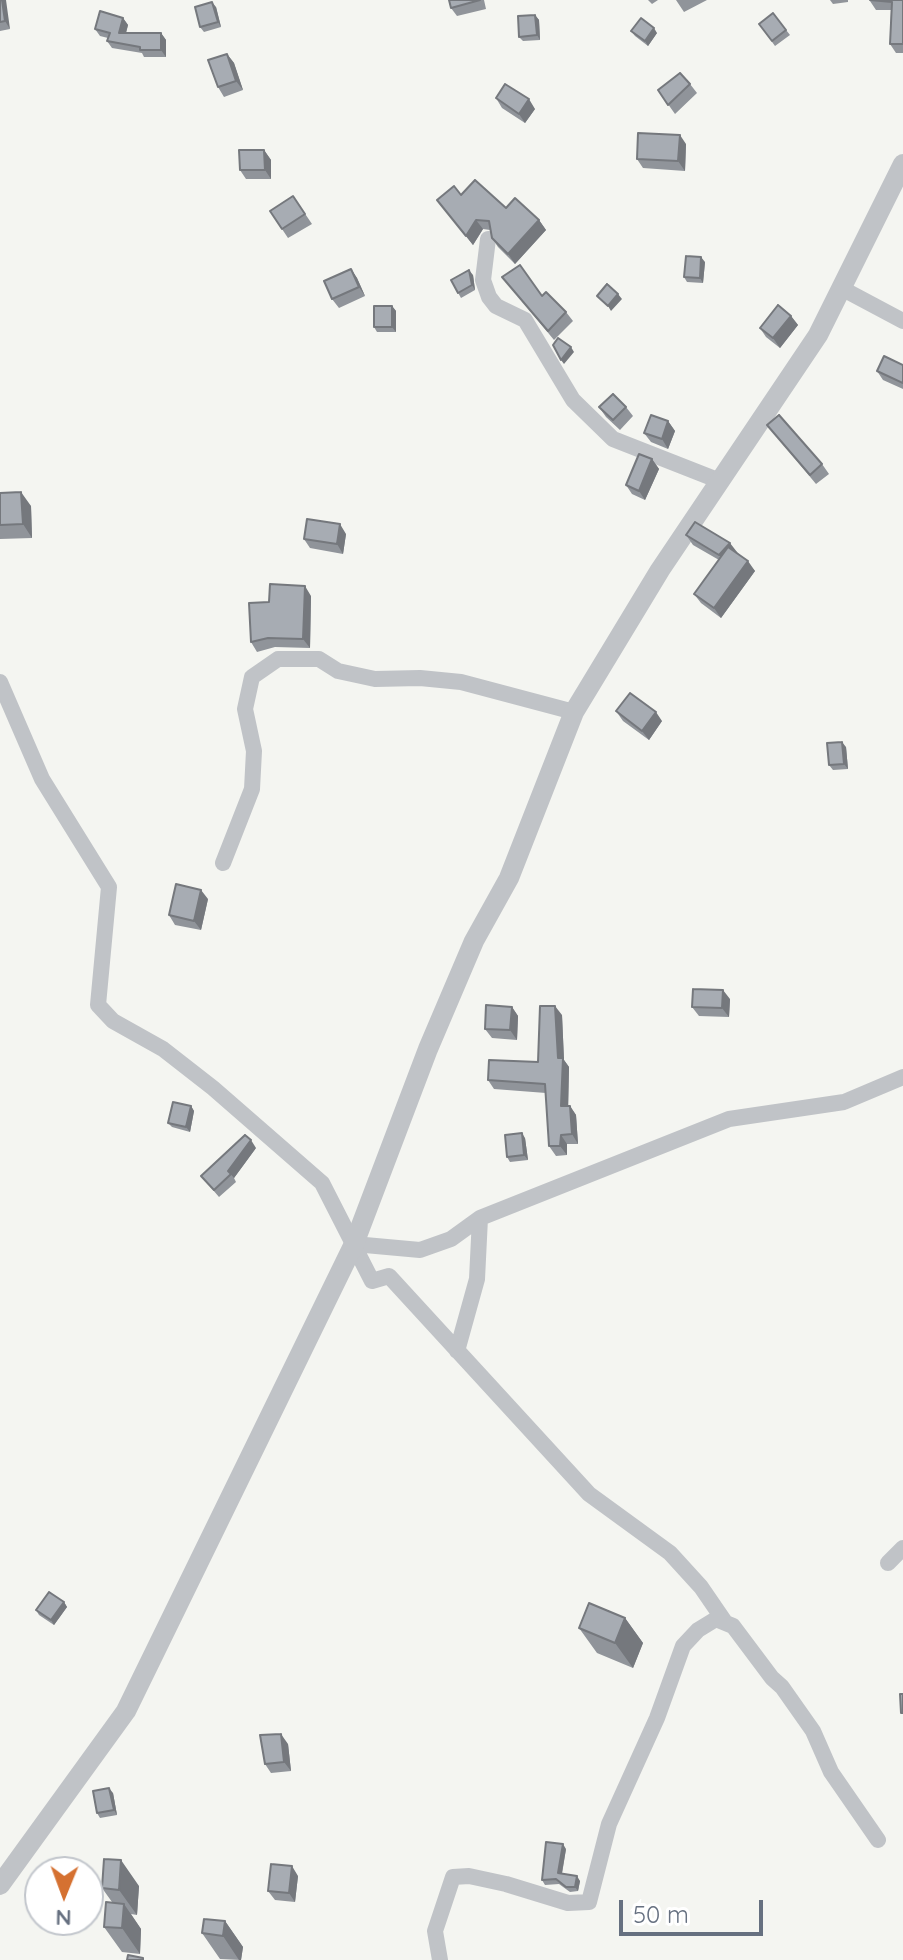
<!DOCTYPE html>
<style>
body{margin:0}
#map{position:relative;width:903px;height:1960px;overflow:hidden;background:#f4f5f1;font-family:Quicksand,sans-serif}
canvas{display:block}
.north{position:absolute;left:24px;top:1856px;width:80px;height:80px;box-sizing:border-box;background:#fff;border:2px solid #c2c6cc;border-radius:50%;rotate:181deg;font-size:22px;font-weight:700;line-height:32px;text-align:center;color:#667080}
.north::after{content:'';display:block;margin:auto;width:28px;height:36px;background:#d57131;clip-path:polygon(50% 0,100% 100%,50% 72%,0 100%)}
.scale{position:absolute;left:619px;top:1900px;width:144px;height:36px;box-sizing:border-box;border:4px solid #667080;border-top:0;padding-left:10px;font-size:24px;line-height:28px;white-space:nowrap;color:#667080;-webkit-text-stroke:6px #fff;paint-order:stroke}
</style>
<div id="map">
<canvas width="903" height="1960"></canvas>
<div class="north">N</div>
<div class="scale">50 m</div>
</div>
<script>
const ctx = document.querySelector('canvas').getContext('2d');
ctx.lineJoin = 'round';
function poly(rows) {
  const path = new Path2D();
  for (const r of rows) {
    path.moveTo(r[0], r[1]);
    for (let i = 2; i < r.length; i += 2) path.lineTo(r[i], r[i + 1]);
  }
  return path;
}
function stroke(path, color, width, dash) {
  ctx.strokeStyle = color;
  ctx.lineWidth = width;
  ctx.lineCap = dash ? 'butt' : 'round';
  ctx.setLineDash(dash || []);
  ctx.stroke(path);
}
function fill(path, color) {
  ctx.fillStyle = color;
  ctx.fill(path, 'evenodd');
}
stroke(poly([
 [488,239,483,280,489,297,496,306,525,320,573,400,613,439,720,481],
 [841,288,903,321],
 [0,682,42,779,109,887,98,1005,113,1021,163,1049,213,1088,322,1183,372,1281,389,1276,589,1494,670,1553,701,1587,725,1622],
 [223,863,252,789,254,751,245,709,252,677,278,659,319,659,338,671,375,679,420,678,461,682,574,712],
 [354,1244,420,1250,451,1239,480,1218,729,1119,844,1102,903,1077],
 [457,1351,477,1279,480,1218],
 [888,1563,903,1548],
 [440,1960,435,1931,453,1877,469,1876,506,1884,568,1903,589,1902,609,1824,657,1718,683,1646,698,1630,716,1619,733,1626,772,1678,782,1687,813,1731,831,1772,878,1840]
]), '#c0c3c7', 16);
stroke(poly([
 [0,1885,126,1711,354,1244,428,1049,474,941,509,878,574,712,660,570,818,335,903,164]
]), '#c0c3c7', 20);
fill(poly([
 [0,0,10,29,0,31],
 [449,0,484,0,486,9,457,16,451,8],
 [648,0,658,0,652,4],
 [676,0,707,0,684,12],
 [830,0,848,0,848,2,833,4],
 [903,0,903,53,896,53,890,44,891,10,876,10,870,1],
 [216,7,221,27,204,32,200,27],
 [773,13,790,35,775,46,759,24],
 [535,15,539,20,540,40,523,41,519,37],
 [123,18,128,25,126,33,161,33,166,40,166,57,144,57,142,53,112,48,107,41,108,38,100,36,95,29],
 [631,31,657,33,648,46,635,36],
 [227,54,234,63,243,90,224,97,218,87],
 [690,84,697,93,675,114,658,90],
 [496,98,535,109,525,123,502,108],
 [686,144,685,171,643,168,637,159],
 [264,150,271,160,271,179,246,179,240,170],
 [461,195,506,208,539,220,546,230,515,264,498,247,492,238,490,230,483,229,473,245,437,200],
 [293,196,312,224,288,238,270,211],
 [705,262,703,283,687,282,684,277],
 [351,269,357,278,365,296,339,308,332,299],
 [473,275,475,290,461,298,451,280],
 [502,277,542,296,566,312,573,321,554,340],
 [392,306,396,311,396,332,377,332,374,327],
 [791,316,798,325,780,348,766,337,760,328],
 [903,365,903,389,883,380,877,371],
 [599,407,626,407,633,416,620,430,606,417],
 [668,421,675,431,668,449,651,442,644,433],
 [767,425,822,464,829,474,816,484],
 [652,459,659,469,645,500,632,494,626,485],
 [0,493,31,506,32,538,0,539],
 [346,534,343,554,310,548,304,539],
 [686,535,737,552,755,571,721,618,701,603,694,594,719,560,693,545],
 [311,596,310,648,275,647,257,652,251,642],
 [616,711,662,721,649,740,623,721],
 [846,747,848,769,833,770,829,765],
 [208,899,201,930,175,925,169,915],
 [730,999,729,1017,699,1016,692,1007],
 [512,1007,518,1016,517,1040,492,1038,485,1029],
 [562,1015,564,1060,569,1067,568,1106,570,1106,576,1115,578,1144,567,1144,567,1155,556,1156,549,1146,546,1093,494,1089,488,1080,538,1062],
 [191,1106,194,1111,190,1132,172,1127,168,1123],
 [525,1138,528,1160,510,1162,507,1157],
 [256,1148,234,1178,236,1182,219,1197,201,1176],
 [64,1602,67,1607,54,1625,39,1615,36,1610],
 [625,1618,643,1643,633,1668,597,1653,579,1628],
 [288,1744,291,1771,271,1773,265,1764],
 [113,1793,117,1815,100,1818,97,1813],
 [566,1849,562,1874,580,1881,578,1891,570,1892,559,1884,545,1885,542,1880],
 [298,1876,295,1902,275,1900,268,1891],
 [139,1886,137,1915,131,1914,141,1929,140,1954,122,1952,104,1927,112,1902,102,1888],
 [225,1921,243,1947,241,1960,220,1959,202,1933]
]), '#90949a');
fill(poly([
 [2,0,6,0,10,29,5,21],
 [212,2,216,7,221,27,218,22],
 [535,15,539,20,540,40,537,35],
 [123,18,128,25,124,40,119,33],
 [654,28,657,33,648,46,645,41],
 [161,33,166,40,166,57,161,50],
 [227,54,234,63,243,90,236,81],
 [529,99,535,109,525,123,519,114],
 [680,135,686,144,685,171,678,161],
 [264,150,271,160,271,179,265,170],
 [476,220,483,229,473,245,466,236],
 [539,220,546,230,515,264,508,254],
 [701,257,705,262,703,283,700,278],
 [351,269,357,278,365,296,359,287],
 [469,270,473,275,475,290,472,285],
 [618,294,622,299,611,311,608,306],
 [392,306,396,311,396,332,392,327],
 [791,316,798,325,780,348,773,338],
 [571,347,574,352,564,364,561,360],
 [668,421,675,431,668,449,662,439],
 [652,459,659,469,645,500,639,491],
 [21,492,31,506,32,538,23,524],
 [340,524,346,534,343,554,337,544],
 [730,543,737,552,726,565,719,555],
 [748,561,755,571,721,618,714,608],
 [305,586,311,596,310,648,303,639],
 [656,712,662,721,649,740,642,731],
 [842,742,846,747,848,769,844,764],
 [201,890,208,899,201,930,194,921],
 [723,990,730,999,729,1017,722,1008],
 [555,1006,562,1015,564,1060,569,1067,568,1116,561,1106],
 [512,1007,518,1016,517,1040,510,1030],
 [191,1106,194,1111,190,1132,186,1127],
 [570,1106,576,1115,578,1144,572,1134],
 [522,1133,525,1138,528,1160,524,1155],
 [561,1135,567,1144,567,1155,560,1146],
 [251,1140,256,1148,234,1178,228,1171],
 [64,1602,67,1607,54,1625,51,1620],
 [625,1618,643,1643,633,1668,615,1643],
 [281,1734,288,1744,291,1771,284,1762],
 [109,1788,113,1793,117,1815,114,1810],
 [563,1844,566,1849,561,1878,558,1873],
 [121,1860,139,1886,137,1915,119,1890],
 [292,1866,298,1876,295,1902,289,1893],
 [577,1876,580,1881,578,1891,575,1887],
 [124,1904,141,1929,140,1954,122,1928],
 [225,1921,243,1947,241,1960,239,1960,223,1936]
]), '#75787d');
const building = poly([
 [0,0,2,0,5,21,0,22,0,0],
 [449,0,480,0,451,8,449,0],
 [870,0,903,0,903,44,890,44,892,2,870,0],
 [212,2,218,22,200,27,195,7,212,2],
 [100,11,123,18,119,33,161,33,161,50,140,50,140,47,107,41,110,33,95,29,100,11],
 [773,13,786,30,772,41,759,24,773,13],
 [535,15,537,35,519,37,518,16,535,15],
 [641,18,654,28,645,41,631,31,641,18],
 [227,54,236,81,218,87,208,60,227,54],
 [680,73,690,84,668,105,658,90,680,73],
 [505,84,529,99,519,114,496,98,505,84],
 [638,133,680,135,678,161,637,159,638,133],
 [239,150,264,150,265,170,240,170,239,150],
 [475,180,506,208,515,198,539,220,508,254,492,238,489,221,476,220,466,236,437,200,454,186,461,195,475,180],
 [293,196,305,214,282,229,270,211,293,196],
 [686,256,701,257,700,278,684,277,686,256],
 [520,265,542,296,546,292,566,312,548,331,502,277,520,265],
 [351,269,359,287,332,299,324,281,351,269],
 [469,270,472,285,458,293,451,280,469,270],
 [607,284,618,294,608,306,597,296,607,284],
 [778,305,791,316,773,338,760,328,778,305],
 [374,306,392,306,392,327,374,327,374,306],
 [558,338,571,347,561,360,553,345,558,338],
 [884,356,903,365,903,383,877,371,884,356],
 [613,394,626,407,613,420,599,407,613,394],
 [651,415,668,421,662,439,644,433,651,415],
 [779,415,822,464,810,475,767,425,779,415],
 [639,454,652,459,639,491,626,485,639,454],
 [21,492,23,524,0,525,0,493,21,492],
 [307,519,340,524,337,544,304,539,307,519],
 [695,522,730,543,719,555,686,535,695,522],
 [728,547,748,561,714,608,694,594,728,547],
 [270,584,305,586,303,639,268,638,251,642,249,603,269,602,270,584],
 [630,693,656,712,642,731,616,711,630,693],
 [842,742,844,764,829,765,827,743,842,742],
 [176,884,201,890,194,921,169,915,176,884],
 [693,989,723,990,722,1008,692,1007,693,989],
 [486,1005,512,1007,510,1030,485,1029,486,1005],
 [540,1006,555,1006,558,1058,563,1058,561,1106,570,1106,572,1134,561,1135,560,1146,549,1146,545,1084,488,1080,489,1060,538,1062,540,1006],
 [173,1102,191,1106,186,1127,168,1123,173,1102],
 [522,1133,524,1155,507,1157,505,1135,522,1133],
 [245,1135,251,1140,228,1171,231,1174,214,1190,201,1176,245,1135],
 [49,1592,64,1602,51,1620,36,1610,49,1592],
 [589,1603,625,1618,615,1643,579,1628,589,1603],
 [900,1694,903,1694,903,1713,901,1713,900,1694],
 [281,1734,284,1762,265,1764,260,1735,281,1734],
 [109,1788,114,1810,97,1813,93,1791,109,1788],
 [546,1842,563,1844,558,1873,577,1876,575,1887,566,1887,556,1879,542,1880,546,1842],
 [104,1859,121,1860,119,1890,102,1888,104,1859],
 [271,1864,292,1866,289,1893,268,1891,271,1864],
 [106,1902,124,1904,122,1928,104,1927,106,1902],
 [204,1919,225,1921,223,1936,202,1933,204,1919],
 [128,1955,143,1958,143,1960,127,1960,128,1955]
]);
fill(building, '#a7acb3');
stroke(building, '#75787d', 2);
</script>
